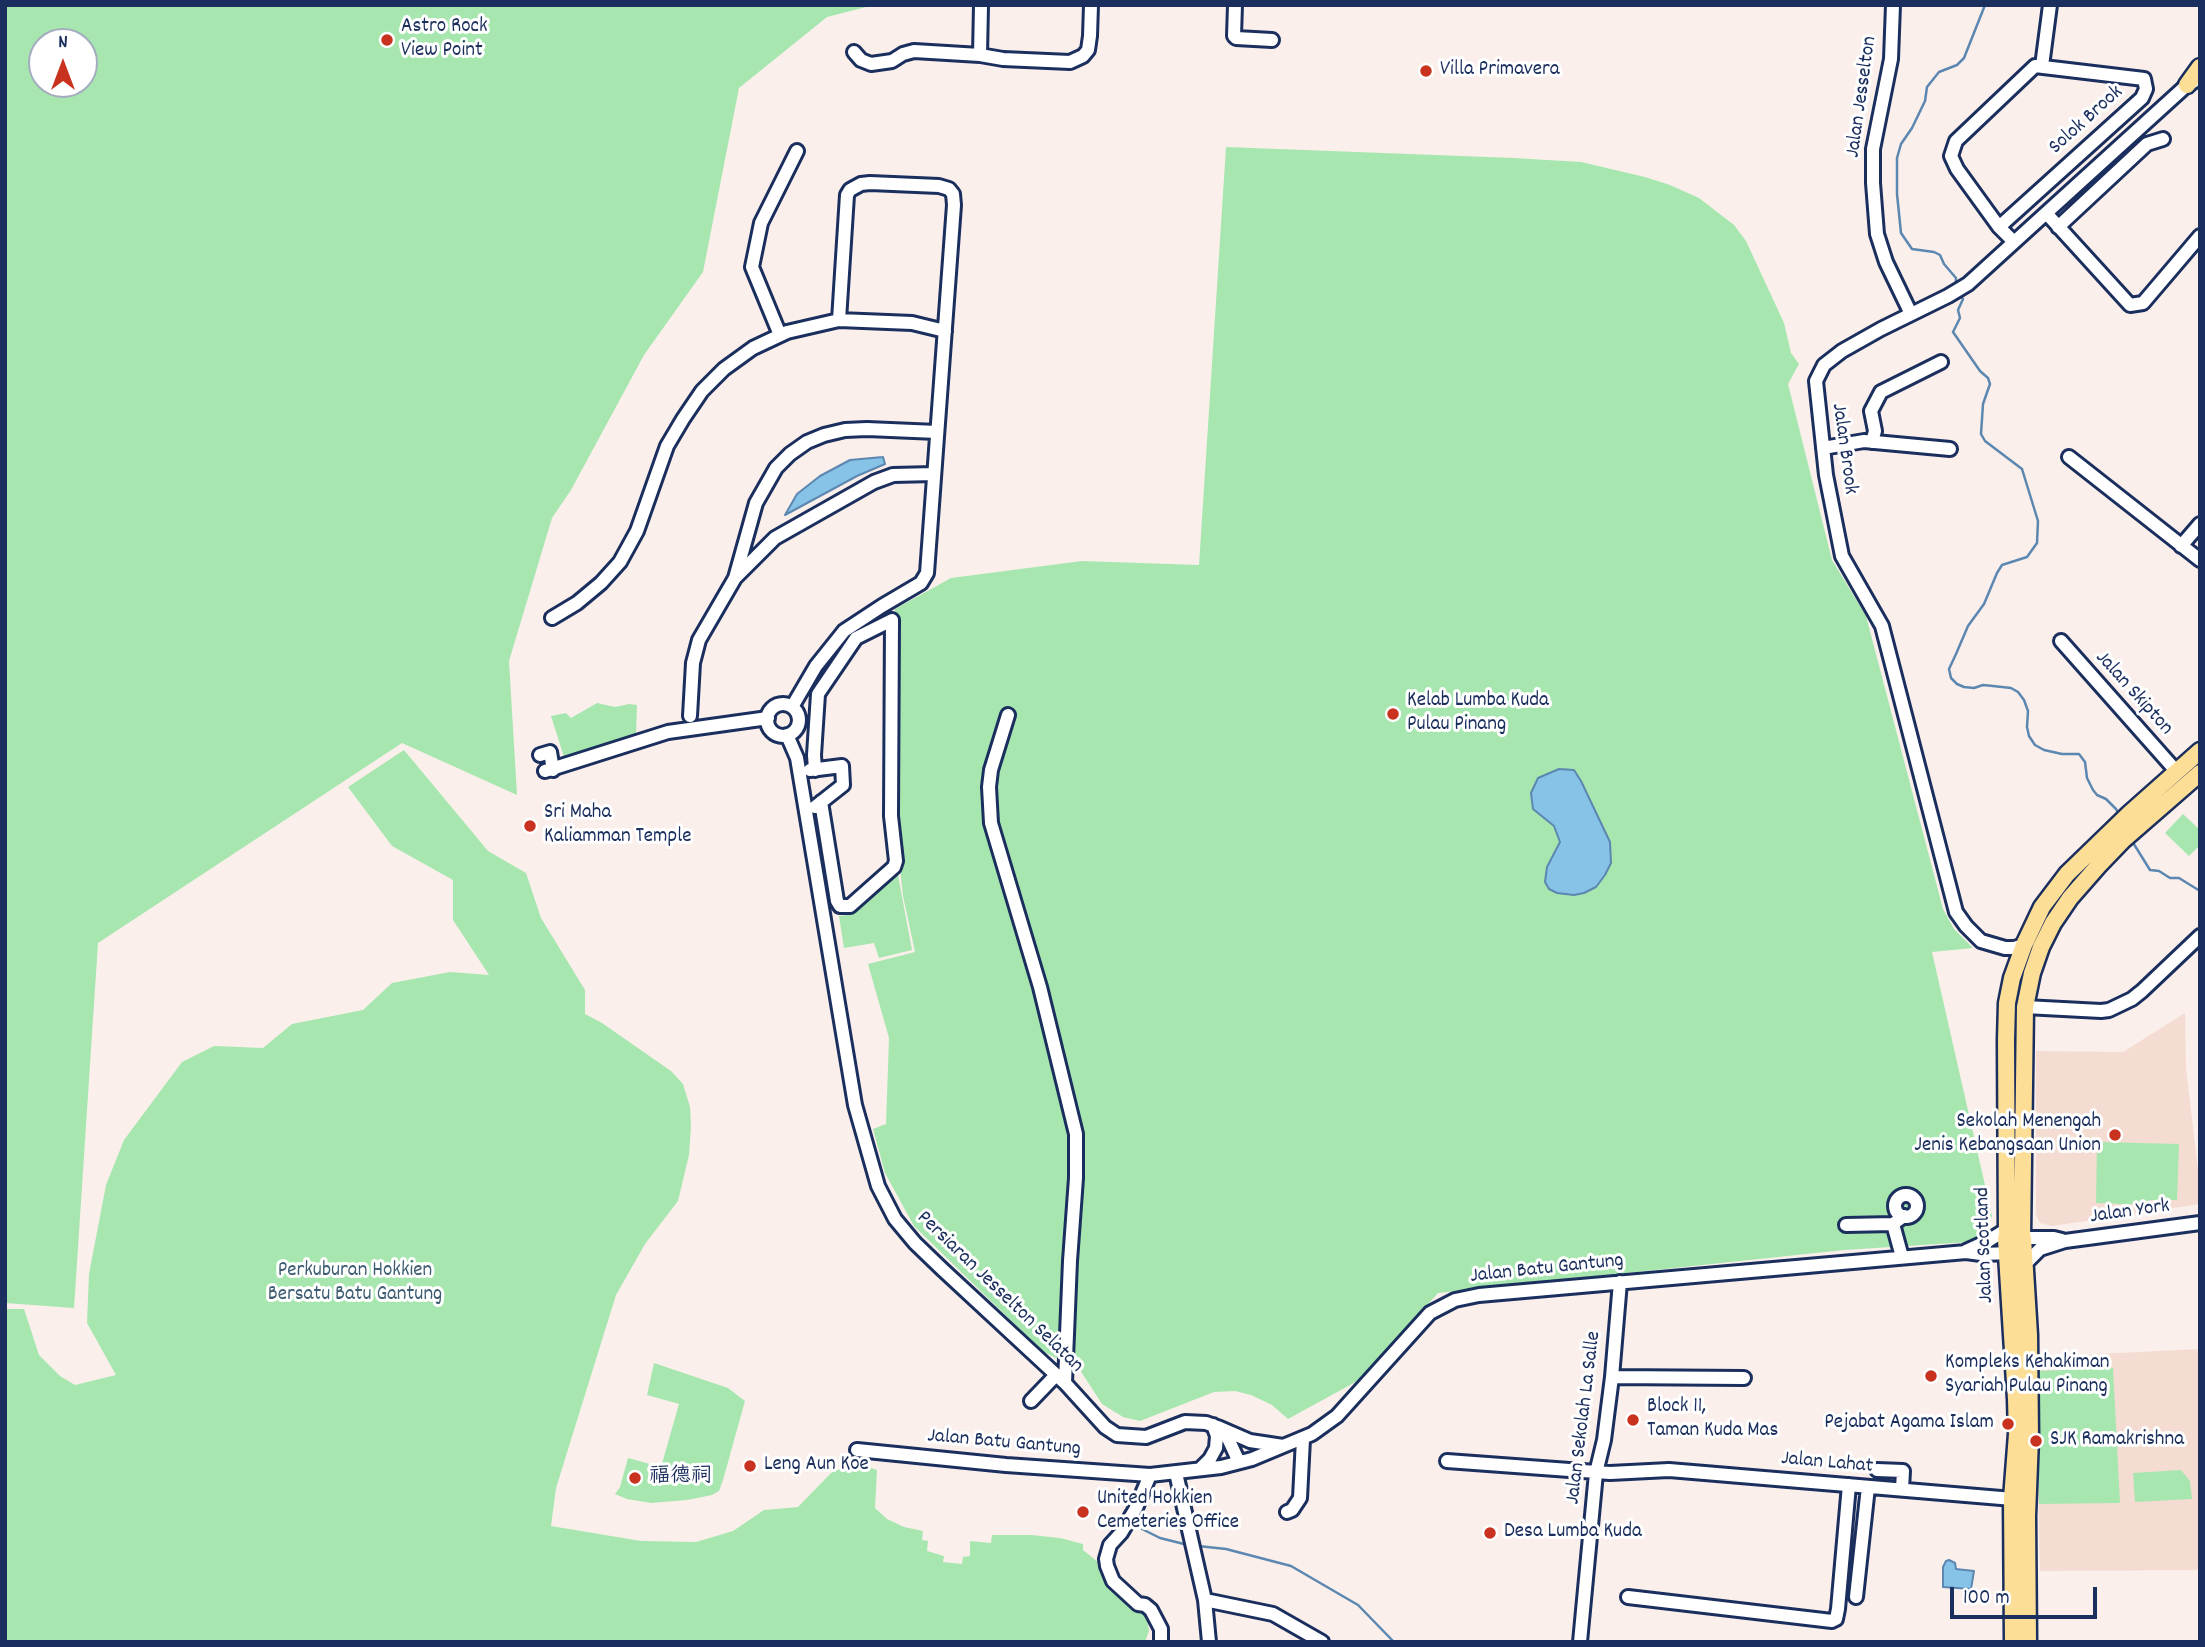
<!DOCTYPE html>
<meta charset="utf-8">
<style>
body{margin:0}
#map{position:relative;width:2205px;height:1647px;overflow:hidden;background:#faefeb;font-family:Dekko,sans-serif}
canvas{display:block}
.frame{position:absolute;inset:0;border:7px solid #1b2f5e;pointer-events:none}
.north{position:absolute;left:28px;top:28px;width:70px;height:70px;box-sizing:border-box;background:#fff;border:2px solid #a4acbf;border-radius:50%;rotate:0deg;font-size:19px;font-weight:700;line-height:28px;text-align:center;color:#1b2f5e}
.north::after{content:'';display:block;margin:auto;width:24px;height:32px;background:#c8321e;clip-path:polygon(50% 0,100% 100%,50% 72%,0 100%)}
.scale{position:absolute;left:1950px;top:1587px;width:147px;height:32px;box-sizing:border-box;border:4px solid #1b2f5e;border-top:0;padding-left:9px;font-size:21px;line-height:24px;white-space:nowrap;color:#1b2f5e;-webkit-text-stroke:5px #fff;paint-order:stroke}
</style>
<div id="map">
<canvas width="2205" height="1647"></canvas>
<div class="frame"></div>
<div class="north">N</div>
<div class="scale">100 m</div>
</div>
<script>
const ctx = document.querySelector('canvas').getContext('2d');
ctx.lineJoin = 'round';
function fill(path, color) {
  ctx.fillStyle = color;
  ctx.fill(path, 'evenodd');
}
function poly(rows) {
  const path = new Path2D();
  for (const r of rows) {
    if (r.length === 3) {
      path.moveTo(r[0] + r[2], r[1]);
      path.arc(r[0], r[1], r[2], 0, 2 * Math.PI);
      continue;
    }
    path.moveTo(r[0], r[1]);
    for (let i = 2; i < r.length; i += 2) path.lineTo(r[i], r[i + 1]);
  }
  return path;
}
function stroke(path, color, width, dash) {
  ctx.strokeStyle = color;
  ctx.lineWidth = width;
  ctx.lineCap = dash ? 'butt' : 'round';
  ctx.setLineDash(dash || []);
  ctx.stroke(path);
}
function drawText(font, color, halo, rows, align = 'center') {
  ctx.font = font + ' Dekko,"LXGW WenKai TC",sans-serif';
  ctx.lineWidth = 6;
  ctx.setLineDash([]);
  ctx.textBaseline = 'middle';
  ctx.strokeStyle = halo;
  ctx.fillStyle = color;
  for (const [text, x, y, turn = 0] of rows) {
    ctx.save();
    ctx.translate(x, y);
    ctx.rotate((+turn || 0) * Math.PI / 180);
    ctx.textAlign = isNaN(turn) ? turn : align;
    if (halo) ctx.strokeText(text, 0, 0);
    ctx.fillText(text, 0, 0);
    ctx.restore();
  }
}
fill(poly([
 [2185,1013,2186,1068,2200,1187,2200,1204,2052,1226,2040,1223,2036,1215,2036,1051,2123,1052],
 [2200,1349,2200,1570,2040,1571,2036,1357]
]), '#f4dcd3');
fill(poly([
 [5,5,874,5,827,17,739,88,703,272,644,355,571,490,552,518,509,661,517,795,402,743,98,943,74,1308,5,1303],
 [84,42,84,84,42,84,42,42],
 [1226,147,1514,158,1581,162,1645,177,1670,185,1699,198,1734,225,1746,241,1784,323,1791,353,1799,364,1788,384,1832,560,1866,616,1943,909,1954,929,1973,948,1932,952,1992,1216,1986,1233,1970,1242,1844,1250,1438,1293,1361,1379,1288,1419,1272,1405,1251,1395,1235,1391,1214,1392,1140,1421,1123,1417,1102,1404,1080,1370,1042,1351,914,1226,885,1173,873,1129,886,1124,889,1038,868,964,915,952,903,896,894,812,895,609,951,578,1082,561,1199,565],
 [597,703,615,707,629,704,637,705,636,735,564,757,551,716,566,713,571,718],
 [404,750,488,851,526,873,541,918,585,990,585,1014,602,1023,671,1071,683,1084,690,1107,691,1126,689,1155,678,1201,645,1244,616,1295,556,1488,551,1526,641,1541,696,1542,733,1531,764,1510,798,1507,831,1473,855,1462,877,1470,875,1508,887,1519,904,1527,923,1531,922,1540,928,1541,927,1551,944,1556,943,1562,962,1564,963,1557,970,1556,970,1541,991,1543,992,1535,1031,1535,1060,1538,1083,1544,1083,1550,1098,1562,1103,1574,1114,1588,1146,1613,1149,1631,1145,1642,5,1642,5,1309,24,1309,39,1355,60,1376,75,1385,116,1375,87,1323,89,1274,106,1185,124,1140,182,1062,214,1046,263,1048,292,1024,363,1010,392,983,450,972,489,975,453,920,453,880,392,846,348,787],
 [2183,814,2200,830,2200,845,2189,856,2165,833],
 [897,870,912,950,879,958,874,943,844,948,839,916,847,915],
 [2097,1142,2179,1144,2177,1200,2150,1200,2149,1205,2096,1203],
 [654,1363,728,1388,745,1401,723,1480,719,1491,712,1495,687,1500,651,1503,627,1499,615,1494,620,1487,628,1458,661,1467,679,1404,647,1395],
 [2113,1368,2120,1503,2039,1504,2036,1371],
 [2181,1470,2190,1481,2192,1499,2135,1502,2133,1473]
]), '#a7e7af');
const water = poly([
 [883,457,885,464,857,476,785,515,797,494,820,476,850,460,883,457],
 [1559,769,1574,770,1581,781,1610,842,1611,863,1605,875,1596,887,1584,893,1574,895,1557,893,1549,889,1545,882,1547,867,1560,842,1554,826,1533,809,1531,793,1538,778,1559,769],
 [1949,1560,1955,1563,1956,1569,1974,1571,1971,1589,1943,1587,1943,1567,1946,1561,1949,1560]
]);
fill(water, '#87c2e7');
stroke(water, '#5c87b0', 2);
stroke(poly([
 [1956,285,1956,278,1944,264,1940,255,1934,252,1912,249,1901,233,1897,194,1897,158,1901,144,1912,128,1925,101,1927,87,1939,72,1957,65,1964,58,1985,5],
 [1960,295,1963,299,1958,310,1960,318,1953,332,1980,371,1988,378,1990,384,1983,404,1981,434,1985,441,2022,469,2038,521,2037,543,2027,557,2002,565,1997,573,1984,604,1968,626,1956,654,1949,669,1951,678,1957,684,1964,687,1974,688,1983,685,1993,686,2011,688,2018,692,2024,700,2028,711,2027,727,2029,736,2035,745,2044,750,2062,754,2079,754,2085,762,2087,778,2093,790,2097,795,2106,799,2116,809,2120,817],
 [2132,841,2150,870,2159,871,2170,878,2179,878,2200,891],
 [1142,1529,1160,1538,1188,1545],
 [1198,1546,1226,1549,1291,1566,1358,1605,1394,1642]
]), '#5c87b0', 2.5);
const minor = poly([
 [1235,5,1234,36,1236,38,1272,40],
 [1893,5,1891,59,1873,149,1873,183,1877,234,1886,262,1911,314],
 [854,52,861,60,871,64,892,61,903,54,914,51,980,55,1003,59,1070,62,1083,56,1088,50,1090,36,1091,5],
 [980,55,981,5],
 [2042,66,2050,5],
 [2047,214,2130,305,2143,303,2200,236],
 [1999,227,2142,98,2146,89,2144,79,2035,66,1956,141,1951,156,1957,169,1999,227,2014,242],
 [2058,227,2147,144,2163,139],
 [780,335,752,267,761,223,797,151],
 [1872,442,1875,431,1871,411,1881,392,1941,362],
 [1823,448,1864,441,1950,449],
 [2069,457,2200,560],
 [2181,546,2200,524],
 [735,578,775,538,874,482,893,475,934,474],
 [552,618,577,603,601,583,620,562,637,531,667,446,683,419,702,391,724,369,753,348,787,332,839,320,912,323,945,331],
 [2061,641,2177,772],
 [783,720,16],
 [792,707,816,666,844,631,882,606,921,583,927,573,954,205,953,194,949,189,939,186,870,183,861,184,850,190,847,195,839,320],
 [1008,715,991,770,989,787,991,823,1040,987,1076,1134,1076,1178,1070,1261,1065,1383],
 [690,716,693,663,699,640,735,578,756,503,776,468,790,454,807,442,824,435,845,430,867,429,937,432],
 [787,735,797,758,855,1105,878,1186,895,1219,915,1243,942,1269,1065,1383,1105,1427,1117,1435,1146,1437,1185,1422,1206,1423,1220,1428,1225,1432,1239,1462],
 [540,755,550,752,553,770],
 [810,770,842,766,843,785,815,807],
 [815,770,814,755,818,694,856,638,892,620,891,816,896,861,894,867,850,906,840,906,837,901,821,802],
 [545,771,668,732,768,718],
 [2024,945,2014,948,2005,948,1981,941,1966,926,1956,912,1882,626,1842,556,1826,475,1816,381,1824,365,1842,351,1881,329,1948,296,1968,284,2187,85,2193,82],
 [2025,1007,2101,1011,2109,1010,2132,999,2142,991,2200,936],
 [1906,1206,11],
 [1893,1224,1902,1257],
 [1846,1225,1893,1224,1904,1216],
 [2014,1238,2054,1238,2062,1240],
 [1966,1251,1988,1241,2007,1229],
 [2023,1266,2040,1249,2065,1241,2200,1223],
 [1612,1377,1744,1378],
 [1031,1401,1056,1375],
 [1220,1428,1250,1441,1283,1446],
 [857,1450,1006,1465,1150,1475,1221,1467,1252,1459,1312,1434,1337,1416,1430,1313,1455,1300,1479,1295,1966,1252,1981,1254,2013,1253],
 [1447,1461,1610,1473,1669,1470,2013,1499],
 [1200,1469,1210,1459,1216,1448,1217,1436,1213,1425],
 [1877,1470,1903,1471,1902,1489],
 [1176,1473,1205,1600,1209,1642],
 [1150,1475,1136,1508,1121,1533,1110,1545,1106,1559,1107,1566,1113,1581,1138,1604,1145,1605,1151,1610,1161,1629,1161,1642],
 [1287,1512,1292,1510,1300,1498,1303,1439],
 [1628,1597,1832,1621,1836,1619,1838,1609,1849,1485],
 [1856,1597,1868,1487],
 [1205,1600,1273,1614,1322,1642],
 [1580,1642,1596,1473,1604,1440,1612,1377,1620,1282]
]);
const major = poly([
 [2187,85,2200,67],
 [2022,1238,2025,1007,2032,973,2041,947,2053,923,2070,898,2098,866,2123,840,2200,773],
 [2007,1239,2006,1040,2007,1003,2012,978,2024,945,2042,907,2067,874,2129,814,2200,751]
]);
const highway = poly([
 [2022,1238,2028,1335,2029,1438,2026,1516,2027,1642],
 [2007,1239,2017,1399,2018,1434,2013,1499,2014,1642]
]);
stroke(minor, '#1b2f5e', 18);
stroke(major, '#1b2f5e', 21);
stroke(highway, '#1b2f5e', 23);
stroke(minor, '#fff', 12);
stroke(major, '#fcde96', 16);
stroke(highway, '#fcde96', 18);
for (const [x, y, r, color] of [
 [387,40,7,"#c8321e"],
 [1426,71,7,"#c8321e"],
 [1393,714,7,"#c8321e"],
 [530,826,7,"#c8321e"],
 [2115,1135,7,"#c8321e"],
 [1931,1376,7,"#c8321e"],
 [1633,1420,7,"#c8321e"],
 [2008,1424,7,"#c8321e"],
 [2036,1441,7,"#c8321e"],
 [750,1466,7,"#c8321e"],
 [635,1478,7,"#c8321e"],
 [1083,1512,7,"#c8321e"],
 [1490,1533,7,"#c8321e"]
]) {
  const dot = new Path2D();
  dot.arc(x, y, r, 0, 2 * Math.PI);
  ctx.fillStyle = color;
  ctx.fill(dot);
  stroke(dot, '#fff', 2.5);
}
drawText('21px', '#1b2f5e', '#fff', [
 ["Astro Rock",401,28],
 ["View Point",401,52],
 ["Villa Primavera",1440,71],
 ["Kelab Lumba Kuda",1407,702],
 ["Pulau Pinang",1407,726],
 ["Sri Maha",544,814],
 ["Kaliamman Temple",544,838],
 ["Sekolah Menengah",2101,1123,"right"],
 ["Jenis Kebangsaan Union",2101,1147,"right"],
 ["Kompleks Kehakiman",1945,1364],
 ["Syariah Pulau Pinang",1945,1388],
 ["Block 11,",1647,1408],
 ["Taman Kuda Mas",1647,1432],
 ["Pejabat Agama Islam",1994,1424,"right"],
 ["SJK Ramakrishna",2050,1441],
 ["Leng Aun Koe",764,1466],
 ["福德祠",649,1478],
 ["United Hokkien",1097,1500],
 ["Cemeteries Office",1097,1524],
 ["Desa Lumba Kuda",1504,1533]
], 'left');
drawText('21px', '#1b2f5e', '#fff', [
 ["Jalan Jesselton",1863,97,-82],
 ["Solok Brook",2087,121,-42],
 ["Jalan Brook",1843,449,82],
 ["Jalan Skipton",2133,694,48],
 ["Jalan York",2130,1213,-8],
 ["Jalan Scotland",1986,1245,-92],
 ["Jalan Batu Gantung",1547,1270,-6],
 ["Persiaran Jesselton Selatan",999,1293,44],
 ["Jalan Sekolah La Salle",1585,1418,-83],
 ["Jalan Batu Gantung",1004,1444,5],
 ["Jalan Lahat",1827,1464,5]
]);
drawText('21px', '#3e5d72', '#fff', [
 ["Perkuburan Hokkien",355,1272],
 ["Bersatu Batu Gantung",355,1296]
]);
</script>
